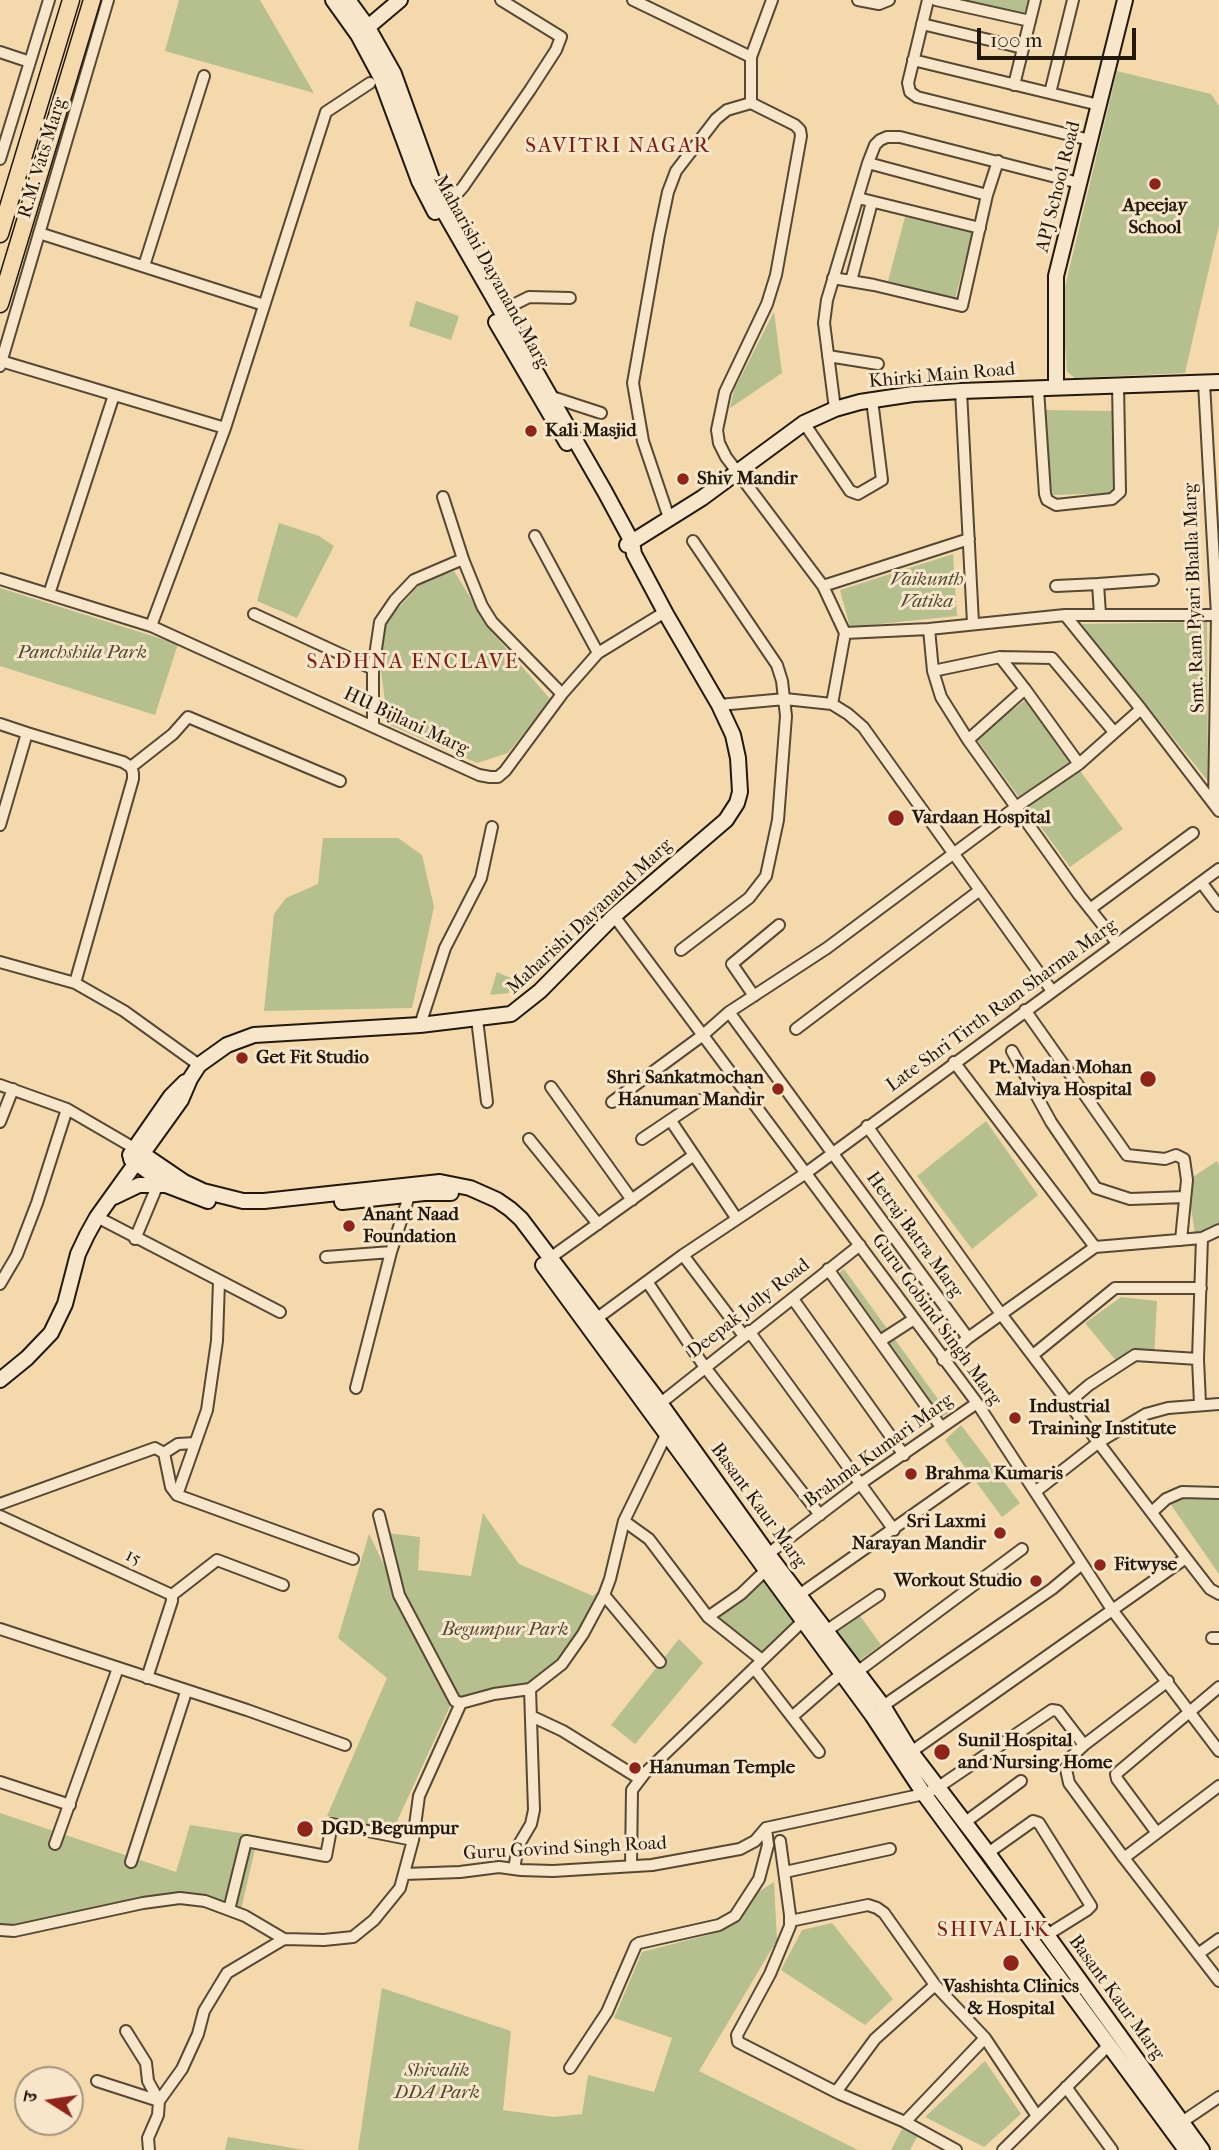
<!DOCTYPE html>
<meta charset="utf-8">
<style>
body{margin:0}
#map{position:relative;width:1219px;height:2150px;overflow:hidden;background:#f3d9ac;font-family:"IM FELL French Canon","Noto Serif Devanagari",serif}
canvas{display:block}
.north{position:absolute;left:14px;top:2066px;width:70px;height:70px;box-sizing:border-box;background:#f7e6c9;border:2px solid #a2947d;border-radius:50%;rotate:282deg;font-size:19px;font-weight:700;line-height:28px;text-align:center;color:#22180c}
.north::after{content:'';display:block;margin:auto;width:24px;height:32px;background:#8f2418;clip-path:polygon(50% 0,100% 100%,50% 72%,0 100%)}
.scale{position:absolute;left:977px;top:28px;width:159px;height:32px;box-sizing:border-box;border:4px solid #22180c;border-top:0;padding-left:9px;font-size:21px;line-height:24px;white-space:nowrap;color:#22180c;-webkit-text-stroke:5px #f7e6c9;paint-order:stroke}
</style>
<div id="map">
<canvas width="1219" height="2150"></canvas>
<div class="north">उ</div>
<div class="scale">100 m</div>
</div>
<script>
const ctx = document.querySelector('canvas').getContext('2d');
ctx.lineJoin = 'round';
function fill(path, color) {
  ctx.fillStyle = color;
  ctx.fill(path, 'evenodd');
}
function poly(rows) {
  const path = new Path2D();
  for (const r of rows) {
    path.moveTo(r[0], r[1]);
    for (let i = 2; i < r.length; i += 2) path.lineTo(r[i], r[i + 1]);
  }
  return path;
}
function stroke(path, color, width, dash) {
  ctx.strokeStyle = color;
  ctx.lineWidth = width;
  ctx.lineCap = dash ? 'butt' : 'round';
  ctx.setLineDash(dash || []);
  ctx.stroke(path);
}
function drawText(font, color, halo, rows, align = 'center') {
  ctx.font = font + ' "IM FELL French Canon",serif';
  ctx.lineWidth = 6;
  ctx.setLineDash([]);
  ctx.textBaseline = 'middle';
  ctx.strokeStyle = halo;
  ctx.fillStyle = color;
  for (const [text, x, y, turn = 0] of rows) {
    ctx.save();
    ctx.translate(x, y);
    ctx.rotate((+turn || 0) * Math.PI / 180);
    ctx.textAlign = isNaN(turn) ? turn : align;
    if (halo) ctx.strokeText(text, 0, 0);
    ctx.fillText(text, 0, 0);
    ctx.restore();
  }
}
fill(poly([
 [179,0,260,0,314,93,165,51],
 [962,0,1028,0,1024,14],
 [1117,71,1211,94,1219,106,1219,225,1185,373,1075,378,1067,372,1062,299],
 [905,217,972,233,955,299,888,281],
 [416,301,459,316,451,340,409,326],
 [774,312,782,373,730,408,734,390],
 [1045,410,1113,411,1119,493,1052,495],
 [279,523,319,536,334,546,297,618,257,601],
 [953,554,957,616,850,627,840,590],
 [454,571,491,631,551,700,508,753,477,763,388,724,381,671,383,625,420,584],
 [0,588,178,644,155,715,0,666],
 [1207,622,1208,781,1081,624],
 [1027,699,1123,829,1070,867,975,737],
 [323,838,398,838,422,855,434,907,412,1008,264,1011,274,914,286,898,318,884],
 [497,972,513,979,509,993,490,995],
 [986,1121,1038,1195,972,1249,917,1176],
 [1217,1161,1219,1165,1219,1224,1195,1234,1187,1181],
 [844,1269,948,1413,942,1417,839,1273],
 [1121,1297,1157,1301,1154,1358,1145,1359,1123,1369,1085,1323],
 [961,1425,1020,1503,1002,1517,945,1440],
 [1187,1486,1219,1486,1219,1574,1169,1502],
 [483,1513,519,1564,593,1596,610,1579,562,1664,536,1686,452,1702,392,1832,327,1816,387,1678,338,1638,369,1534,388,1573,379,1532,420,1537,418,1570,471,1576],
 [769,1575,803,1621,762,1660,708,1617],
 [858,1613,881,1645,859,1661,836,1629],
 [679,1639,703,1663,635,1744,611,1725],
 [0,1813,176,1872,190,1825,258,1836,240,1914,173,1899,0,1930],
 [774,1882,777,1940,699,2071,858,2150,358,2150,382,1988,511,2031,503,2110,554,2117,582,2114,588,2075,654,2092,672,2038,614,2018,642,1952,711,1934,738,1921,758,1892],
 [832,1923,893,1999,865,2025,781,1970,802,1930],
 [985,2061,1021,2114,984,2147,925,2117],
 [903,2127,918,2135,910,2150,891,2150],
 [228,2137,292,2148,305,2150,225,2150]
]), '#b5c08e');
const street = poly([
 [633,0,751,57],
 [772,0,751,57,751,103,795,125,800,130,801,136,776,275,767,304,725,392,717,430,719,443,726,457,823,586,845,633,832,704],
 [858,0,879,4,889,0],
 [928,0,908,83,910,92,917,97,1090,140],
 [936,0,1030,21],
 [922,24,1023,48],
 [0,52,30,62],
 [913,60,1099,105],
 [1014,85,1035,0],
 [1050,93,1073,0],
 [0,159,49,0],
 [868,163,987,195],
 [858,198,980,228],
 [443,210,463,187,530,90,556,50,561,37,501,0],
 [39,233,264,305],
 [144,266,204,76],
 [833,278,874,285,962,306,987,195,998,161],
 [851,281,872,202],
 [501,311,529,297,570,298],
 [828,356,878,364],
 [1,361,225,428],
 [0,366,108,0],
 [1204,383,1217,615,1214,804],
 [1038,389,1045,494,1047,500,1056,505,1112,499,1120,492,1118,385],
 [961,391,973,623],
 [552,397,601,413],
 [835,409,824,323,827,300,868,163,875,145,880,140,887,137,900,137,1079,183],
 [804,423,850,491,858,494,882,480,872,400],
 [669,518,643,441,633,383,659,235,668,192,676,171,716,119,727,110,751,103],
 [535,536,598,653],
 [463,559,482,606,492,622,562,694],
 [0,579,151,626,479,775,490,777,498,777,505,771,562,694,598,653,665,612],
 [1098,584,1153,580],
 [823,586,969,539],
 [1056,586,1098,584,1100,614],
 [49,594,114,395],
 [254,614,373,669],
 [1065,615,1141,709,1219,811],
 [151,626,225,428,326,112,370,83],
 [929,629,933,671,941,697,968,740,1079,895,1117,943],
 [845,633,929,629,1065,615,1219,615],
 [1000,657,1052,658,1114,732],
 [933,671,1000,657,1025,689],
 [719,705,785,699,832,704,848,714,863,727,1052,991],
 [0,724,27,733,0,825],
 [373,726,373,669,380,622,395,600,414,580,463,559,443,497],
 [27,733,123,762,131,767,133,773,133,779,75,983],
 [968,740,1025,689,1079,764],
 [131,767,173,734,188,717,340,781],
 [1201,882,1219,906],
 [1090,909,1193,833],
 [614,916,977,1403,1113,1611,1219,1751],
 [681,950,749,898,766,876,778,820,786,716,782,681,777,665,693,541],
 [0,962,75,983,124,1011,199,1065],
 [754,996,732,964,779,925],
 [1025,1010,1127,1155,1165,1159,1176,1155,1184,1159,1187,1180,1181,1240],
 [729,1012,968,1338],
 [477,1019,487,1102],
 [420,1025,445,948,481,878,492,827],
 [796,1029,980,890],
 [1012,1051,1051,1122,1096,1188,1130,1199,1185,1197],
 [954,1062,1095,1247],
 [0,1085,67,1109,134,1148],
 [551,1087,632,1200],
 [612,1102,703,1035,729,1012,827,948,1016,807,1079,764,1141,709],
 [671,1121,737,1219],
 [0,1122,13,1089],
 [867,1126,1001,1314,1186,1558,1210,1589,1219,1594],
 [529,1139,598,1224],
 [642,1139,700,1100],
 [97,1217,280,1312],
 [135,1239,158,1184],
 [683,1255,744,1336],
 [326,1257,391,1252],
 [550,1258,694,1155],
 [828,1269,941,1427],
 [648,1283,704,1366,820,1515],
 [0,1284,17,1255,37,1203,67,1109],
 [793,1299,904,1455],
 [596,1319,683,1255,806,1173,1219,869],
 [749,1331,894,1530],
 [880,1341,914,1319],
 [1033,1355,1115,1288,1201,1288],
 [943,1360,968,1338,1095,1247,1202,1238,1219,1230],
 [356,1388,391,1252,409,1196],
 [1069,1402,1089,1385,1135,1355,1198,1359],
 [1200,1404,1198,1359,1202,1238],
 [657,1406,860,1245],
 [164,1453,178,1444,195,1443],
 [1035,1492,1099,1442,1146,1414,1168,1408,1219,1404],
 [177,1495,207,1410,217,1341,219,1281],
 [0,1504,155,1448,164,1453,171,1487,177,1495,353,1559],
 [1152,1512,1166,1499,1182,1492,1219,1493],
 [379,1515,399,1595,455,1701,461,1703],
 [0,1516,172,1595,172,1601,147,1678],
 [624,1521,649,1539,708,1617,762,1660],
 [768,1554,860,1484,977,1403],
 [172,1595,217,1560,283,1585],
 [604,1595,660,1662],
 [799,1595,968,1476],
 [708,1617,741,1594,766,1570],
 [0,1629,247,1710,345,1745],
 [826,1631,879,1595],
 [1212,1638,1219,1638],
 [754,1668,819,1752],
 [857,1672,1022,1549],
 [1219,1687,1116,1774,1117,1779,1157,1833,1219,1786],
 [461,1703,494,1694,530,1689,562,1664,583,1634,604,1595,610,1579,624,1521,666,1435,672,1431],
 [883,1706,1052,1589,1082,1564],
 [531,1716,563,1731,640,1779],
 [793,1716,841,1674],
 [911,1752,1186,1558],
 [0,1782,70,1805],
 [964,1823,1021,1781],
 [1157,1833,1124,1858,1069,1783,1066,1769,1070,1758,1084,1745,1168,1681],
 [780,1841,790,1915,790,1926,770,1974,737,2035,738,2042,840,2094,905,2122,956,2150],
 [55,1844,118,1668],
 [988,1853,1033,1821,1039,1823,1091,1906,1087,1910,1047,1935],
 [1124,1858,1219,1981],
 [131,1862,186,1692],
 [631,1865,632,1790,645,1773,803,1621],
 [514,1869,518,1846,531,1824,534,1810,530,1689],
 [785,1872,890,1849],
 [404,1874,460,1872,499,1867,521,1870,553,1871,652,1865,740,1849,755,1841,766,1828,924,1794,937,1788,1052,1710,1058,1711,1084,1745],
 [229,1910,246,1841,326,1856,332,1824,413,1840],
 [790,1921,868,1905,877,1908,884,1913,935,1985,985,2038,1037,2116],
 [0,1930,14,1931,143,1903,180,1898,205,1901,245,1916,284,1939],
 [1198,1954,1219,1939],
 [570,2068,607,2012,636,1945,639,1943,719,1925,735,1916,759,1879,768,1845,766,1828],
 [97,2081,159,2101,148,2081,146,2063,126,2031],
 [1066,2087,1112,2150],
 [836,2092,875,2039,935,1985],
 [905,2122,985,2038],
 [1182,2122,1219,2097],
 [149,2150,148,2138,158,2115,159,2101,182,2069,198,2034,204,2011,227,1973,284,1939,324,1940,353,1937,374,1920,400,1888,413,1840,419,1796,461,1703],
 [1003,2150,1109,2045]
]);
const secondary = poly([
 [333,0,358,35,380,76,419,181,435,212],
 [361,33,400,0],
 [496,322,567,443],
 [1056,387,1056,276,1125,0],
 [627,545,702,498,804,423,835,409,860,402,913,394,961,391,1219,382],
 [134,1148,184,1182,203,1191,243,1201,264,1201,440,1182,470,1188,497,1200,510,1209,521,1219,660,1403,768,1554,883,1706,911,1752,988,1853,1202,2150],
 [130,1155,171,1096,185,1082],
 [131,1159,166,1185,208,1201],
 [114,1197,139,1185,164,1185],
 [342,1202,424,1193,451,1193],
 [543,1265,872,1715,924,1794,1186,2150],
 [0,1380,27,1358,51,1333,65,1304,78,1254,87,1235,97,1217,181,1100,190,1079,199,1065,227,1045,254,1035,420,1025,511,1014,540,991,614,916,726,820,737,803,740,792,738,758,733,735,719,705,666,614,634,554,632,542,605,492,443,210,394,74,367,26,348,0]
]);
const primary = poly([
 [0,234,71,0],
 [0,304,92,0]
]);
stroke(street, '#564834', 14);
stroke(secondary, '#22180c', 18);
stroke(primary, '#22180c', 19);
stroke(street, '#f7e6c9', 10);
stroke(secondary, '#f7e6c9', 14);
stroke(primary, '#f3d9ac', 16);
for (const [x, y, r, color] of [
 [1155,184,7,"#8f2418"],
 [531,431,7,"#8f2418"],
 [683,479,7,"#8f2418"],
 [896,818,9,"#8f2418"],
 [242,1058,7,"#8f2418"],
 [1148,1079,9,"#8f2418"],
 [778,1089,7,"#8f2418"],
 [349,1226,7,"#8f2418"],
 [1015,1418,7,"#8f2418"],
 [911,1474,7,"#8f2418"],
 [1000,1533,7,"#8f2418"],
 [1100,1565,7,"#8f2418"],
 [1036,1581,7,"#8f2418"],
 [942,1752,9,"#8f2418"],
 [635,1768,7,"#8f2418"],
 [305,1829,9,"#8f2418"],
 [1011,1963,9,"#8f2418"]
]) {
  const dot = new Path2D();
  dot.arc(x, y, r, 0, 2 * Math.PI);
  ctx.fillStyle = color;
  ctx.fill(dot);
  stroke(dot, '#f7e6c9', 2.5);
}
drawText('19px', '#22180c', '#f7e6c9', [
 ["R.M. Vats Marg",43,158,-73],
 ["APJ School Road",1059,187,-76],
 ["Maharishi Dayanand Marg",491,272,61],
 ["Khirki Main Road",942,376,-5],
 ["Smt. Ram Pyari Bhalla Marg",1195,598,-92],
 ["HU Bijlani Marg",406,722,25],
 ["Maharishi Dayanand Marg",590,917,-43],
 ["Late Shri Tirth Ram Sharma Marg",1002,1006,-36],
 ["Hetraj Batra Marg",914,1235,54],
 ["Deepak Jolly Road",749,1309,-38],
 ["Guru Gobind Singh Marg",936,1320,54],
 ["Brahma Kumari Marg",879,1451,-36],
 ["Basant Kaur Marg",758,1506,54],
 ["15",133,1558,25],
 ["Guru Govind Singh Road",565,1849,-3],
 ["Basant Kaur Marg",1116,1998,54]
]);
drawText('bold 19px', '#22180c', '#f7e6c9', [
 ["Apeejay",1155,206,"center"],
 ["School",1155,228,"center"],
 ["Kali Masjid",545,431],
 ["Shiv Mandir",697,479],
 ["Vardaan Hospital",912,818],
 ["Get Fit Studio",256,1058],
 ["Pt. Madan Mohan",1132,1068,"right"],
 ["Malviya Hospital",1132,1090,"right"],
 ["Shri Sankatmochan",764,1078,"right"],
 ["Hanuman Mandir",764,1100,"right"],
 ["Anant Naad",363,1215],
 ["Foundation",363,1237],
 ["Industrial",1029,1407],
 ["Training Institute",1029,1429],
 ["Brahma Kumaris",925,1474],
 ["Sri Laxmi",986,1522,"right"],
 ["Narayan Mandir",986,1544,"right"],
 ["Fitwyse",1114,1565],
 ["Workout Studio",1022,1581,"right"],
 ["Sunil Hospital",958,1741],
 ["and Nursing Home",958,1763],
 ["Hanuman Temple",649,1768],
 ["DGD, Begumpur",321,1829],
 ["Vashishta Clinics",1011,1987,"center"],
 ["& Hospital",1011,2009,"center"]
], 'left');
drawText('italic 19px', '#4e4a33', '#f7e6c9', [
 ["Vaikunth",927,580],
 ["Vatika",927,602],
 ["Panchshila Park",82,653],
 ["Begumpur Park",505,1630],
 ["Shivalik",437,2071],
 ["DDA Park",437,2093]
]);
ctx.letterSpacing = '2px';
drawText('21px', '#7a1f14', '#f7e6c9', [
 ["SAVITRI NAGAR",618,147],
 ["SADHNA ENCLAVE",413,663],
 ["SHIVALIK",994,1931]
]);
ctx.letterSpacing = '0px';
</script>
